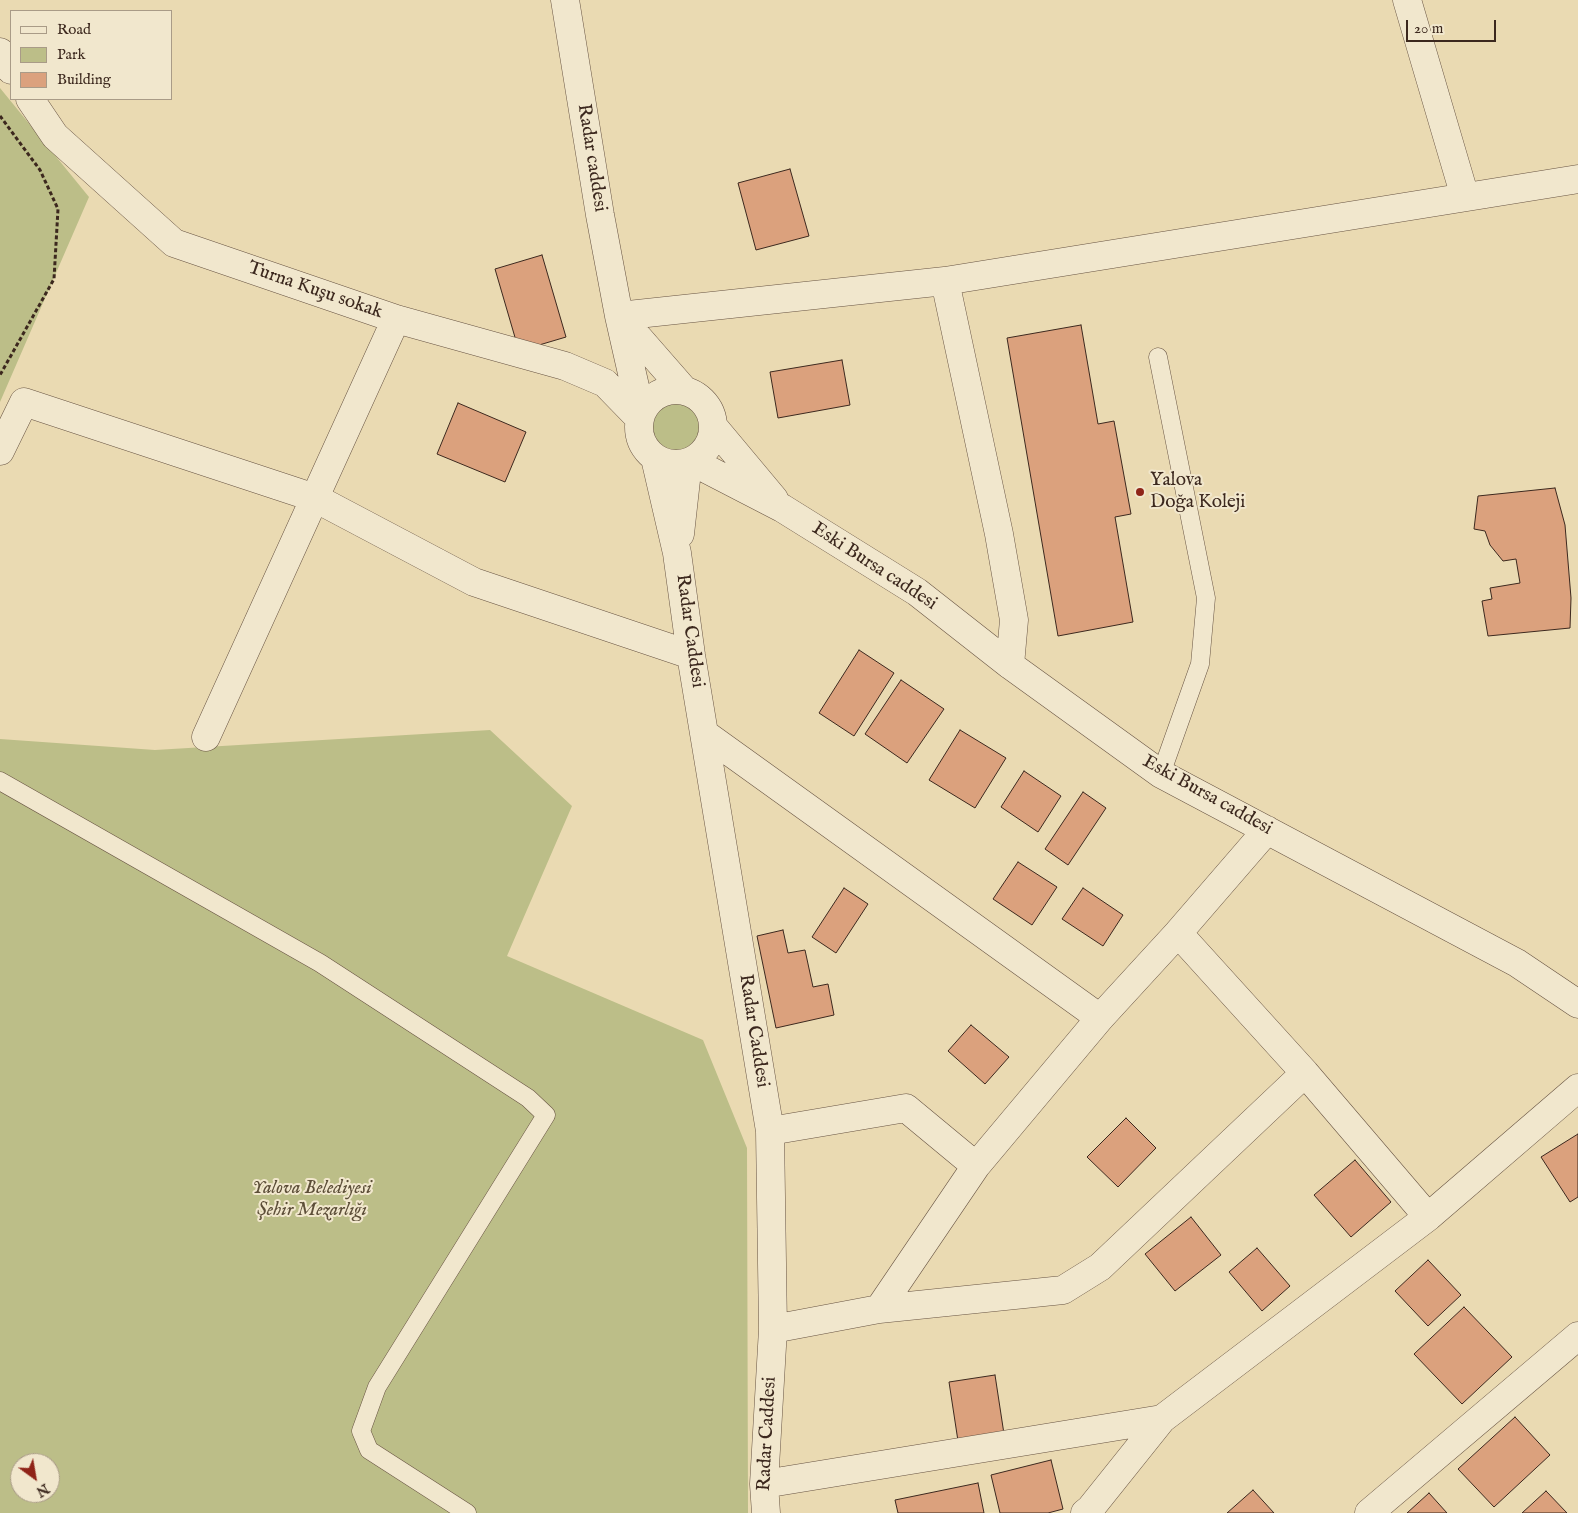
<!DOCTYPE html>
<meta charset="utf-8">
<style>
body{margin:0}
#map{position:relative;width:1578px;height:1513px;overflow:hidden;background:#eadab2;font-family:"IM FELL English",serif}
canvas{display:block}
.legend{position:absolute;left:10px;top:10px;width:162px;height:90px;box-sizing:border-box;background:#f1e7cd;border:1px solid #a99b87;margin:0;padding:6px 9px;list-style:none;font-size:15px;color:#3c281e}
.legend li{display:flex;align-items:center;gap:10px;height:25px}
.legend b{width:25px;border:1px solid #a99b87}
.north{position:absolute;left:10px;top:1453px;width:50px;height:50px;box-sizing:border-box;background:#f1e7cd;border:1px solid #a99b87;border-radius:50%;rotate:148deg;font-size:14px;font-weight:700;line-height:20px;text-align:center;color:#3c281e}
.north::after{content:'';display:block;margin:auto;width:18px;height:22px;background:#8f2418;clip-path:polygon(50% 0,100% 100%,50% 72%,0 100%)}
.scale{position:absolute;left:1406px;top:20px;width:90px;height:22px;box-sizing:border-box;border:2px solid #3c281e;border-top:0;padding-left:6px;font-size:15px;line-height:18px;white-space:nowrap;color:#3c281e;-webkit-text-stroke:4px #f1e7cd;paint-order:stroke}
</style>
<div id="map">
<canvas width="1578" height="1513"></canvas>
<ul class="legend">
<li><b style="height:6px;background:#f1e7cd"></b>Road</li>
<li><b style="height:14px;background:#bcbe88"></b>Park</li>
<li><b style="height:14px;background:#dba17d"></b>Building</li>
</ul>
<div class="north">N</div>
<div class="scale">20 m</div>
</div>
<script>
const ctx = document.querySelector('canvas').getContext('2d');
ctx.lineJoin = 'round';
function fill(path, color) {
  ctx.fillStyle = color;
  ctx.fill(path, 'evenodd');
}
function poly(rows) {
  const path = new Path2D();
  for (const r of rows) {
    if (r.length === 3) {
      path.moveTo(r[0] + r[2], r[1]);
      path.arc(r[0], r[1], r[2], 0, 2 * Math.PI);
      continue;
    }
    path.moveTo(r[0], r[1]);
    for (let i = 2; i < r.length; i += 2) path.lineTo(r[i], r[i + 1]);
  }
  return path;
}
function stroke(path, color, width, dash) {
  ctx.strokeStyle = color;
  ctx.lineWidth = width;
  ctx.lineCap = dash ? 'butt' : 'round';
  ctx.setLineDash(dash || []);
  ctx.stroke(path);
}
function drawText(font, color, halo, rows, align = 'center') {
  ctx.font = font + ' "IM FELL English",serif';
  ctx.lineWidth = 4;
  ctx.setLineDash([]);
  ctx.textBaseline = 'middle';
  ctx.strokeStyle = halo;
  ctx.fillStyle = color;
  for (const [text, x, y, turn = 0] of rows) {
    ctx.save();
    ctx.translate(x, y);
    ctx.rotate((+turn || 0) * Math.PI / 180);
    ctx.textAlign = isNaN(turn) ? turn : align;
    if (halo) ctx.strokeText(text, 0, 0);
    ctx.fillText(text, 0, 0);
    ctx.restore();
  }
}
fill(poly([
 [0,88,89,197,0,402],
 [676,426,24],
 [490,730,572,806,507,956,703,1040,747,1148,748,1513,0,1513,0,739,155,750],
 [20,1463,50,1463,50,1493,20,1493]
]), '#bcbe88');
const building = poly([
 [790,169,809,236,756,250,738,183,790,169],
 [542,255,566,337,519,351,495,269,542,255],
 [1081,325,1098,424,1114,421,1131,514,1115,517,1133,622,1058,636,1007,338,1081,325],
 [842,360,850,405,778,418,770,372,842,360],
 [458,403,526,432,505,482,437,454,458,403],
 [1555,488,1565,525,1571,598,1570,628,1488,636,1482,601,1492,599,1490,588,1520,583,1516,559,1503,561,1490,545,1485,531,1474,529,1478,496,1555,488],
 [859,650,894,673,854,736,819,713,859,650],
 [901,680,944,709,907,763,865,734,901,680],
 [960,730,1006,758,975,808,929,780,960,730],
 [1024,771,1061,796,1038,832,1001,807,1024,771],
 [1083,792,1106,808,1068,865,1045,849,1083,792],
 [1018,862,1057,887,1032,925,993,899,1018,862],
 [844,888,868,904,836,953,812,937,844,888],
 [1083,888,1123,915,1103,946,1062,919,1083,888],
 [783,930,788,953,805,950,813,987,828,984,834,1015,776,1028,757,936,783,930],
 [971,1025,1009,1057,985,1084,948,1051,971,1025],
 [1126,1118,1156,1148,1118,1187,1087,1157,1126,1118],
 [1578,1134,1578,1197,1570,1202,1541,1157,1578,1134],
 [1355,1160,1391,1202,1351,1237,1314,1195,1355,1160],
 [1191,1217,1221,1255,1175,1291,1145,1254,1191,1217],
 [1257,1248,1290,1286,1262,1311,1229,1272,1257,1248],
 [1428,1260,1461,1295,1428,1326,1395,1291,1428,1260],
 [1464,1307,1512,1357,1462,1404,1414,1354,1464,1307],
 [995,1375,1004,1434,958,1441,949,1382,995,1375],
 [1515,1417,1550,1455,1494,1507,1458,1469,1515,1417],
 [1051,1460,1063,1509,1048,1513,1000,1513,991,1475,1051,1460],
 [978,1483,984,1513,898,1513,895,1500,978,1483],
 [1253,1490,1274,1513,1227,1513,1253,1490],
 [1546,1491,1567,1513,1522,1513,1546,1491],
 [1429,1493,1447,1513,1407,1513,1429,1493]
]);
fill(building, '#dba17d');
stroke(building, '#3c281e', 1);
const service = poly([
 [1158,357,1206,598,1200,664,1161,774],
 [0,781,320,963,528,1098,546,1115,377,1387,361,1431,369,1450,467,1513]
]);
const minor = poly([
 [565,0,600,215,619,316,641,413],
 [1407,0,1465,197],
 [0,52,11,70],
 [30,99,55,136,174,243,396,319,565,366,605,383,640,419],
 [945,281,999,534,1014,620,1010,665],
 [619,316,945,281,1578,179],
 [622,319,684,390],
 [676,427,37],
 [713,426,774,499],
 [0,451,24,402,315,498,474,582,691,655],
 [655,458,677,553,691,655,770,1131,773,1329,764,1484,766,1513],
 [691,461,782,508,917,592,1010,665,1161,774,1517,963,1578,1004],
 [680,534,688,462],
 [705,734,1100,1018],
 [206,737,396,319],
 [1178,933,1305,1073,1428,1217],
 [770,1131,906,1108,976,1166],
 [879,1309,976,1166,1100,1018,1178,933,1267,830],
 [773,1329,879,1309,1063,1290,1100,1267,1305,1073],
 [764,1484,1162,1419,1428,1217,1578,1088],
 [1085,1513,1090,1509,1162,1419],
 [1369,1513,1578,1336]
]);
stroke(service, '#685443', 19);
stroke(minor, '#685443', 29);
stroke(poly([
 [0,116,40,170,58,209,54,279,0,375]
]), '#3c281e', 3, [4, 2.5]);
stroke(service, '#f1e7cd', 18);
stroke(minor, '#f1e7cd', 28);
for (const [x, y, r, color] of [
 [1140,492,5,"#8f2418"]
]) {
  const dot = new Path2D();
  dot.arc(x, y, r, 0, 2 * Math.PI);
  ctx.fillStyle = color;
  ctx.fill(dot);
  stroke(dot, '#f1e7cd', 2);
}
drawText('19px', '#3c281e', '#f1e7cd', [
 ["Radar caddesi",591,158,81],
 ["Turna Kuşu sokak",315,291,19],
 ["Eski Bursa caddesi",874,567,33],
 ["Radar Caddesi",689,631,82],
 ["Eski Bursa caddesi",1207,796,29],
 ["Radar Caddesi",753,1031,81],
 ["Radar Caddesi",768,1434,-87]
]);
drawText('19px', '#3c281e', '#f1e7cd', [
 ["Yalova",1150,481],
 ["Doğa Koleji",1150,503]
], 'left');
drawText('italic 19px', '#5c4e38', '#f1e7cd', [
 ["Yalova Belediyesi",312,1189],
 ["Şehir Mezarlığı",312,1211]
]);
</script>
